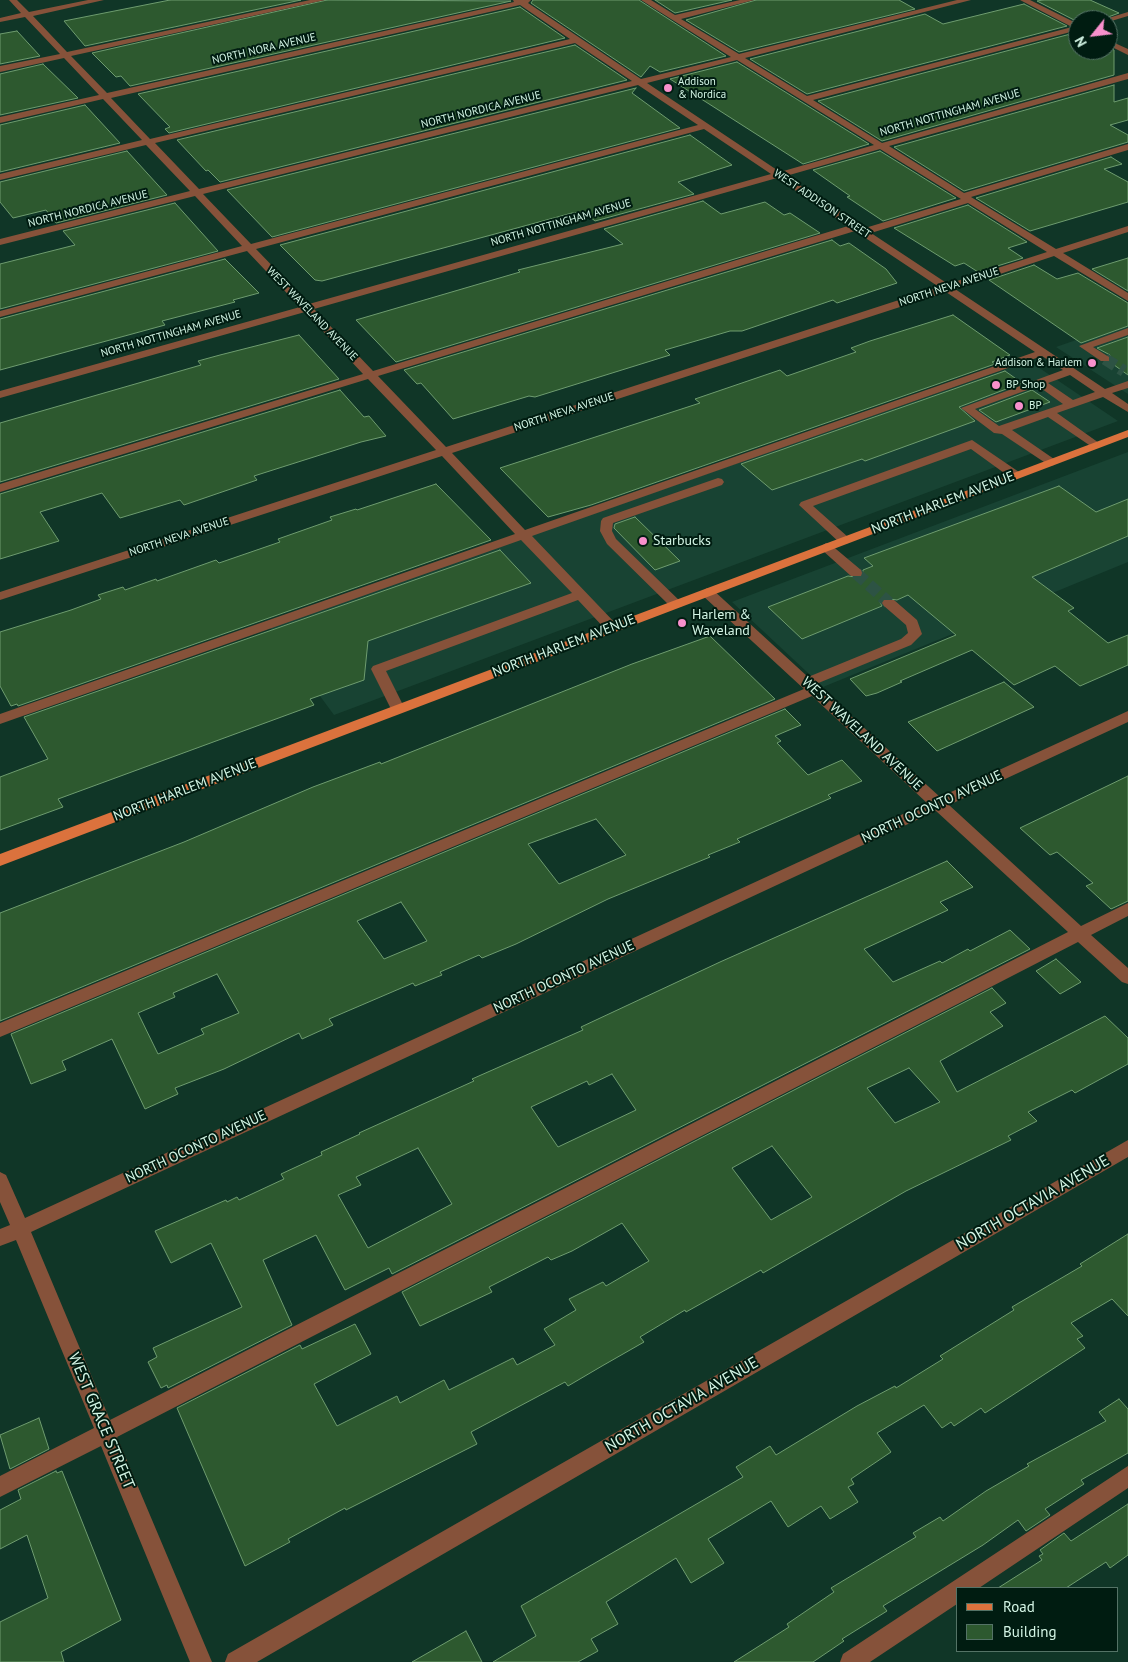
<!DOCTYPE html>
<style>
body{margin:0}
#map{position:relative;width:1128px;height:1662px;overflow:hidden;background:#103627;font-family:"PT Sans",sans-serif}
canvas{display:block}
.legend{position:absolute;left:956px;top:1587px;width:162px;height:65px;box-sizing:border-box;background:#001c11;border:1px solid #547366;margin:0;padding:6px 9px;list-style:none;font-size:15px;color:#d3f5e5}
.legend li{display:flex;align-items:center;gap:10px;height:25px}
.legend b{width:25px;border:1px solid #547366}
.north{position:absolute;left:1068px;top:10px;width:50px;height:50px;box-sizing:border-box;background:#001c11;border:1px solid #547366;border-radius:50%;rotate:241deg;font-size:14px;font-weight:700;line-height:20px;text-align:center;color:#d3f5e5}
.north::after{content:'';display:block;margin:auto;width:18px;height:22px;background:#f890cc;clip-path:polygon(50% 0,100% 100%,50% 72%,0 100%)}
</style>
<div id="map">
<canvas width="1128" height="1662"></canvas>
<ul class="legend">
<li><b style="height:6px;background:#db723d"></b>Road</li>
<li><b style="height:14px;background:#2d592f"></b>Building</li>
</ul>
<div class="north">N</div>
</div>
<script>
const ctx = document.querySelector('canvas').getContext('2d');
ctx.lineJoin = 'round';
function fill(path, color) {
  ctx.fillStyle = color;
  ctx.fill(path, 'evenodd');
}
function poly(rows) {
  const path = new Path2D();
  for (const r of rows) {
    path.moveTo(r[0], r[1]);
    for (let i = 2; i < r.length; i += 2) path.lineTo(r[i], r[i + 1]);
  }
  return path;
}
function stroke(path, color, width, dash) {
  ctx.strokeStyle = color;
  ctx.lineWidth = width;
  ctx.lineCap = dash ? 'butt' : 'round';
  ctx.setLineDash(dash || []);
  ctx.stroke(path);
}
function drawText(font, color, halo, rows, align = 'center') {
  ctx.font = font + ' "PT Sans",sans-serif';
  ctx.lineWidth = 4;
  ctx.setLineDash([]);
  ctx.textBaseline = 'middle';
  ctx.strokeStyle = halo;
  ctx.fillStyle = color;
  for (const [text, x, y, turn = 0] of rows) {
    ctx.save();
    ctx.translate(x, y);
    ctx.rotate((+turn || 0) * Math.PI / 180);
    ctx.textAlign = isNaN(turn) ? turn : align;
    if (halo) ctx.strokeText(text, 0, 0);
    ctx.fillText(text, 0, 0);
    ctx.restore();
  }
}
fill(poly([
 [1128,322,1128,394,1056,347],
 [1029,361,1118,421,334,715,269,627],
 [1128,452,1128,562,823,687,732,602]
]), '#184333');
const building = poly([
 [170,0,301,0,85,46,64,21,170,0],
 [327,0,511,1,130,86,121,76,116,77,92,53,327,0],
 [533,0,639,0,726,56,660,72,650,66,641,77,531,3,533,0],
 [655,0,732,0,675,13,655,0],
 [756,0,899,0,915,9,739,52,686,20,756,0],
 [1043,0,1090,0,1119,13,1100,20,1078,20,1078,22,1037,1,1043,0],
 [1024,4,1067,26,807,94,750,59,925,14,943,24,1024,4],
 [520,7,565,38,169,133,165,129,170,127,138,94,520,7],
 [17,31,40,56,0,64,0,34,17,31],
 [1078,32,1078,50,1108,50,1108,47,1114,50,1114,75,882,141,818,101,1078,32],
 [575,45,627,80,220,182,208,170,206,171,177,140,575,45],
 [737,62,869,144,803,164,670,79,737,62],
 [43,64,78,98,0,115,0,74,43,64],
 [1114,85,1114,102,1128,98,1128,120,1110,125,1128,135,1128,142,964,191,894,147,1114,85],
 [636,88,632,93,680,128,272,237,227,190,636,88],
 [85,105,120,143,0,172,0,125,85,105],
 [690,135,732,165,678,182,694,194,595,221,584,212,572,213,322,281,315,280,280,245,690,135],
 [127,151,167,195,56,223,46,210,13,218,0,202,0,182,127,151],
 [880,151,956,198,883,221,847,197,850,196,813,170,880,151],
 [1111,157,1122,164,1104,169,1128,182,1128,202,1030,231,976,198,1111,157],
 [703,201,721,214,765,202,784,215,790,213,820,233,396,362,356,320,520,272,518,270,623,244,604,229,703,201],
 [175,203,218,251,0,309,0,264,75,245,63,231,175,203],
 [968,205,1027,242,1008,248,1023,258,978,272,964,263,955,266,894,228,968,205],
 [832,240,840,246,849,243,886,269,897,283,837,303,833,300,742,331,730,331,665,350,670,355,535,397,529,396,453,419,421,383,417,384,404,370,832,240],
 [1128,258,1128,291,1092,269,1128,258],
 [225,259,259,293,233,300,235,302,162,321,165,325,0,370,0,319,225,259],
 [1034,265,1057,279,1078,273,1128,303,1128,326,1081,343,989,280,1034,265],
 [953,315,1010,355,992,362,995,364,591,505,548,517,500,468,700,403,695,399,780,370,787,376,856,352,851,348,870,341,953,315],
 [299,335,339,379,0,482,0,423,201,365,198,361,220,355,299,335],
 [1128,337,1128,375,1110,362,1110,355,1097,348,1128,337],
 [1005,371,1022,383,959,407,975,421,865,461,862,459,772,490,741,464,1005,371],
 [340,390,364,417,369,416,386,436,361,442,254,476,257,480,184,505,180,500,120,518,102,493,40,512,59,541,0,559,0,494,340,390],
 [1032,390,1050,402,996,422,979,410,1032,390],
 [436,484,491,540,18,706,17,704,11,706,0,686,0,632,71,610,101,599,98,595,123,587,125,590,156,579,157,581,216,560,219,563,280,542,278,539,332,520,330,517,356,509,357,510,436,484],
 [1059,486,1096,512,1128,499,1128,536,1032,577,1074,608,1068,611,1108,643,1128,635,1128,665,1080,686,1055,666,1014,685,972,650,900,681,902,682,877,693,866,696,850,679,956,635,908,595,897,600,884,598,880,602,882,606,802,639,768,607,848,576,862,578,863,570,873,566,864,558,1059,486],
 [635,517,680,561,655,570,614,528,615,524,635,517],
 [500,550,531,583,368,641,364,680,310,699,314,705,58,799,63,807,0,830,0,777,48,759,24,717,500,550],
 [710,636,775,699,0,1021,0,913,184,842,313,787,380,762,381,764,632,664,710,636],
 [1004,682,1034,707,937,751,908,722,1004,682],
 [785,709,801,725,775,736,781,741,777,743,808,775,842,760,862,781,828,795,831,798,737,839,740,842,708,855,710,857,608,899,516,944,482,958,479,955,440,972,442,975,415,986,413,983,329,1019,333,1025,302,1039,299,1033,224,1069,175,1088,178,1094,145,1109,112,1039,62,1061,66,1070,31,1084,11,1034,785,709],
 [596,819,626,855,559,884,528,844,596,819],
 [401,902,427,941,384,959,357,921,401,902],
 [217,974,239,1013,201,1029,204,1034,158,1054,138,1013,175,997,173,993,217,974],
 [1128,776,1128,901,1111,909,1086,886,1093,883,1057,852,1050,855,1020,828,1128,776],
 [947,861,973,887,940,902,948,910,864,949,893,982,940,961,942,963,968,949,970,951,1010,930,1030,949,392,1274,389,1268,345,1290,316,1235,263,1260,292,1325,168,1388,167,1385,161,1388,148,1362,157,1357,153,1348,242,1307,211,1243,171,1263,155,1231,226,1200,227,1202,237,1197,239,1200,284,1179,281,1174,322,1155,321,1152,360,1134,359,1133,474,1081,472,1079,583,1030,581,1027,720,962,947,861],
 [612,1074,636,1110,558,1147,531,1107,587,1081,589,1085,612,1074],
 [418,1148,452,1204,368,1248,338,1195,361,1185,356,1177,418,1148],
 [1056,959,1081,982,1060,994,1036,971,1056,959],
 [992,988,1006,1003,990,1012,1003,1026,940,1061,957,1092,1105,1016,1128,1038,1128,1064,1075,1093,1072,1090,1028,1112,1037,1121,1008,1136,1011,1140,906,1191,763,1273,761,1270,686,1312,685,1310,640,1337,644,1342,602,1366,568,1386,565,1382,471,1432,477,1444,346,1510,345,1508,288,1539,290,1542,245,1566,177,1408,300,1345,302,1349,355,1324,371,1354,314,1384,337,1426,397,1396,400,1403,444,1380,449,1390,513,1358,517,1365,555,1345,544,1329,576,1310,569,1299,603,1282,606,1286,649,1261,622,1223,572,1251,551,1260,548,1257,489,1287,492,1292,420,1326,402,1292,992,988],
 [909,1068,940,1102,895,1123,867,1088,909,1068],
 [772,1146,812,1197,771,1220,732,1168,772,1146],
 [1128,1234,1128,1316,1112,1299,1071,1323,1083,1336,1077,1339,1085,1348,985,1413,981,1408,954,1426,951,1422,942,1428,924,1405,877,1433,891,1452,851,1479,854,1484,848,1487,858,1502,830,1519,821,1506,788,1527,771,1501,708,1539,724,1563,691,1583,676,1558,606,1602,618,1624,591,1639,598,1651,578,1662,493,1662,536,1636,521,1606,743,1477,736,1467,770,1446,776,1455,857,1406,895,1386,896,1388,943,1359,940,1356,1014,1310,1012,1307,1082,1266,1080,1264,1128,1234],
 [1119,1399,1128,1409,1128,1453,1081,1480,1084,1484,1045,1509,1050,1515,1026,1531,1018,1520,983,1545,883,1606,887,1611,842,1639,844,1641,813,1662,734,1662,789,1627,787,1624,834,1592,831,1588,916,1537,913,1533,940,1517,943,1521,986,1491,1029,1466,1027,1464,1106,1421,1099,1412,1119,1399],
 [39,1418,49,1449,10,1469,0,1435,39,1418],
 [56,1471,57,1473,62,1471,121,1620,61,1652,64,1662,0,1662,0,1622,48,1598,27,1535,0,1549,0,1510,21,1499,18,1490,56,1471],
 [1128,1504,1128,1555,1110,1568,1106,1562,1066,1588,998,1588,1042,1560,1039,1556,1043,1554,1040,1550,1064,1533,1071,1541,1128,1504],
 [466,1631,482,1662,412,1662,466,1631]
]);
fill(building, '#2d592f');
stroke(building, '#6e9c6f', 1);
stroke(poly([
 [1105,359,1124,371],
 [856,573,889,603]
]), '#2d5344', 12, [12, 5.5]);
fill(poly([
 [9,0,17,0,29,12,88,0,104,0,33,16,67,52,310,0,325,0,71,56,107,93,514,2,513,0,531,0,528,3,641,79,731,57,641,0,651,0,675,15,740,0,754,0,681,19,739,54,957,0,971,0,745,58,807,96,1072,27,1020,0,1030,0,1078,24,1078,30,813,100,882,143,1128,73,1128,79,889,146,964,193,1128,144,1128,150,971,197,1056,249,1128,226,1128,232,1063,253,1128,293,1128,301,1054,256,955,289,1105,389,1128,381,1128,388,1112,393,1128,404,1128,412,1103,397,1057,413,1099,443,1101,445,1095,449,1048,417,1012,430,1054,459,1054,465,1050,466,1002,434,994,433,961,408,1063,370,1042,356,532,536,617,625,619,628,617,631,607,631,578,600,386,671,405,709,398,714,391,709,371,669,373,666,572,593,521,540,0,724,0,714,515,534,442,456,0,600,0,592,436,450,368,379,0,492,0,484,363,374,305,312,0,398,0,391,300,307,247,251,0,317,0,311,242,246,195,196,0,245,0,239,190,191,146,145,0,180,0,174,142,140,103,99,0,123,0,117,99,95,64,58,0,72,0,66,60,54,25,17,0,22,0,18,21,13,9,0],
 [520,5,570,39,150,139,111,98,520,5],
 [575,43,632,81,199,189,155,143,575,43],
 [737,60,874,145,780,172,647,83,737,60],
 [638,85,698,125,251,244,203,194,638,85],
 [704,129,771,174,309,304,256,249,704,129],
 [880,149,961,199,865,228,786,176,880,149],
 [777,178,848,226,373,371,314,309,777,178],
 [968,203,1047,252,948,284,871,233,968,203],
 [855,231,939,287,446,447,378,376,855,231],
 [946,292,1035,352,525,530,452,453,946,292],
 [1070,375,1095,392,1073,400,1048,383,1070,375],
 [1038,386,1063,404,999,426,975,409,1038,386],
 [1128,12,1128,16,1108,22,1108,20,1102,20,1128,12],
 [1108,40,1128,49,1128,55,1108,45,1108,40],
 [1128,328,1128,335,1093,347,1109,357,1109,361,1101,361,1079,346,1128,328],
 [972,440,1019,472,1021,475,1019,478,1011,478,971,449,813,506,848,537,850,540,848,543,844,544,840,543,799,505,801,502,972,440],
 [718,478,722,479,724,482,722,485,613,523,612,531,616,539,683,604,681,607,671,607,607,544,600,531,601,521,603,518,718,478],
 [826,543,830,544,861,570,862,573,861,576,851,576,822,550,820,547,826,543],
 [707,588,712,589,808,677,901,639,908,633,906,625,884,606,882,603,884,600,894,600,917,620,922,634,911,645,816,684,940,797,1128,711,1128,722,949,805,1081,926,1128,903,1128,916,1091,935,1128,968,1128,984,1122,982,1078,942,117,1437,212,1662,190,1662,101,1446,0,1497,0,1476,94,1428,16,1240,0,1246,0,1229,10,1225,0,1202,0,1172,6,1175,25,1218,927,803,812,696,0,1037,0,1023,804,689,702,595,701,592,707,588],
 [936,811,1068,932,110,1420,31,1232,936,811],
 [1128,1140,1128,1157,257,1662,225,1662,228,1654,1128,1140],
 [1128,1466,1128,1488,979,1588,957,1588,957,1604,870,1662,840,1662,843,1654,1128,1466]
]), '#86523a');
fill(poly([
 [1128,430,1128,437,0,866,0,854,1128,430]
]), '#db723d');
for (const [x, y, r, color] of [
 [668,88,5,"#f890cc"],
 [1092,363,5,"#f890cc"],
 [996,385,5,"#f890cc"],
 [1019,406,5,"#f890cc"],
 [643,541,5,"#f890cc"],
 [682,623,5,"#f890cc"]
]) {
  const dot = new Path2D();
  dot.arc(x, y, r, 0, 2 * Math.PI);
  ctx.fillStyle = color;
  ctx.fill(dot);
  stroke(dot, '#001c11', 2);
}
drawText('11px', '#d3f5e5', '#001c11', [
 ["NORTH NORA AVENUE",264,49,-13],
 ["NORTH NORDICA AVENUE",481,110,-14],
 ["NORTH NOTTINGHAM AVENUE",950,113,-16],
 ["WEST ADDISON STREET",822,204,34],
 ["NORTH NORDICA AVENUE",88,209,-14],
 ["NORTH NOTTINGHAM AVENUE",561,223,-16],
 ["NORTH NEVA AVENUE",949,287,-18],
 ["WEST WAVELAND AVENUE",312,314,46],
 ["NORTH NOTTINGHAM AVENUE",171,334,-16],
 ["NORTH NEVA AVENUE",564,412,-18],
 ["NORTH NEVA AVENUE",179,537,-18]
]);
drawText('11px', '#d3f5e5', '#001c11', [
 ["Addison",678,82],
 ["& Nordica",678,95],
 ["Addison & Harlem",1082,363,"right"],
 ["BP Shop",1006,385],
 ["BP",1029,406]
], 'left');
drawText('14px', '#d3f5e5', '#001c11', [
 ["NORTH HARLEM AVENUE",943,503,-21],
 ["NORTH HARLEM AVENUE",564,646,-21],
 ["WEST WAVELAND AVENUE",862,734,43],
 ["NORTH HARLEM AVENUE",185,790,-21],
 ["NORTH OCONTO AVENUE",932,807,-25],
 ["NORTH OCONTO AVENUE",564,977,-25],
 ["NORTH OCONTO AVENUE",196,1147,-25]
]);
drawText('14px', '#d3f5e5', '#001c11', [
 ["Starbucks",653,541],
 ["Harlem &",692,615],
 ["Waveland",692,631]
], 'left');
drawText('16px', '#d3f5e5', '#001c11', [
 ["NORTH OCTAVIA AVENUE",1033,1203,-30],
 ["NORTH OCTAVIA AVENUE",682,1405,-30],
 ["WEST GRACE STREET",101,1421,67]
]);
</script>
